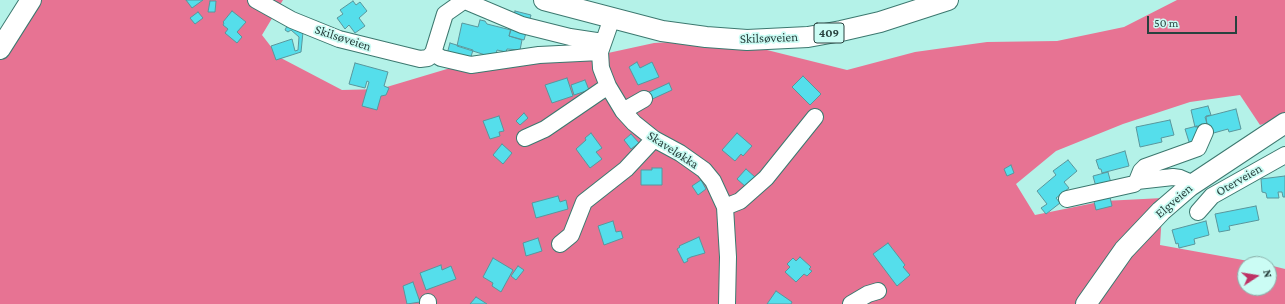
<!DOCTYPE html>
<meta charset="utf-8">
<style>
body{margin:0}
#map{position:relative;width:1285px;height:304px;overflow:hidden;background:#b4f2e8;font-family:"Crimson Pro",serif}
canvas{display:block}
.north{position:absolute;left:1237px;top:256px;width:40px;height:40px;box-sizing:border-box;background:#cbfcf4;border:1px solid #8ab1ab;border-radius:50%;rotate:78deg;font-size:11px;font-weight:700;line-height:16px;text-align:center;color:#28413e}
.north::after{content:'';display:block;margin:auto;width:14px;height:18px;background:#be3164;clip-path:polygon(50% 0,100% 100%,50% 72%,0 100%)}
.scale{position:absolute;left:1147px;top:16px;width:90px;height:18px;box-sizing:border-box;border:2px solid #28413e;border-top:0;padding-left:5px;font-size:12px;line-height:14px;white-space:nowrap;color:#28413e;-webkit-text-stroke:3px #cbfcf4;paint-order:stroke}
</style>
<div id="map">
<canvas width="1285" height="304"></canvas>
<div class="north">N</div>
<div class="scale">50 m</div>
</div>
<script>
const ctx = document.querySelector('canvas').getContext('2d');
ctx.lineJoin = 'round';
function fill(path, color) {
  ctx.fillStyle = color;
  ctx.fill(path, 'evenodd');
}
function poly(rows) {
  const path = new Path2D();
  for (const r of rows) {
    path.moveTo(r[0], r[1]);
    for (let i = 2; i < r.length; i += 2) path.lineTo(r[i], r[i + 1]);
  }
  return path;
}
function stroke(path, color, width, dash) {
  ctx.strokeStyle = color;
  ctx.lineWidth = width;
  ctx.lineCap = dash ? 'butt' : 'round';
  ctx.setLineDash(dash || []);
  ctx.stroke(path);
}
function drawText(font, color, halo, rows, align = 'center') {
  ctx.font = font + ' "Crimson Pro",serif';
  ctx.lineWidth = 3.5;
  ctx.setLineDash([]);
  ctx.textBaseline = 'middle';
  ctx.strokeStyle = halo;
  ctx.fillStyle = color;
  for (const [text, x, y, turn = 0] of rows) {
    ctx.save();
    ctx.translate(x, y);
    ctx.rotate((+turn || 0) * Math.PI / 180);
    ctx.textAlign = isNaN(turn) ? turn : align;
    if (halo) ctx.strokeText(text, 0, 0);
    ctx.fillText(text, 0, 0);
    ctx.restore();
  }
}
fill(poly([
 [29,0,283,0,262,35,279,57,342,90,380,89,447,69,516,65,585,58,654,43,723,39,847,70,915,52,987,42,1057,41,1124,27,1177,0,1285,0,1285,117,1260,125,1240,95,1190,102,1123,124,1056,151,1016,184,1035,215,1104,201,1163,198,1160,245,1265,264,1245,264,1245,288,1269,288,1269,265,1285,269,1285,304,0,304,0,48]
]), '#e77393');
const building = poly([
 [186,0,203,0,192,8,186,0],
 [210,1,216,1,215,12,208,12,210,1],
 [353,1,356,5,360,2,367,11,359,18,365,26,355,33,349,25,345,29,337,18,343,14,340,10,353,1],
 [232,11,246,22,237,32,242,37,237,43,225,33,228,29,223,25,224,23,223,22,232,11],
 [515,11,531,15,524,40,509,36,515,11],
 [198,12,203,18,195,24,190,18,198,12],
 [480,20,485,21,487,24,511,30,509,36,522,40,520,50,507,49,506,52,497,50,495,58,457,46,462,23,478,27,480,20],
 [288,24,303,32,301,52,276,60,271,46,292,39,295,51,298,50,299,37,291,30,288,32,285,30,288,24],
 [450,43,473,50,470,60,447,54,450,43],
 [637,62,640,68,652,62,659,77,638,85,629,67,637,62],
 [355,63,388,72,384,86,389,88,386,95,381,96,377,110,362,106,369,82,367,81,365,88,349,84,355,63],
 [803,76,821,94,810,105,792,87,803,76],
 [567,78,573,96,552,103,545,85,567,78],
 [585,80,589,90,574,95,571,85,585,80],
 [669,83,672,90,648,101,645,94,669,83],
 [1208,106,1211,115,1206,116,1207,125,1195,127,1191,110,1208,106],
 [1236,109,1241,129,1229,132,1228,129,1210,134,1205,117,1236,109],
 [524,113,528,118,520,125,516,121,524,113],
 [499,116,504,131,499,132,500,136,490,139,483,121,499,116],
 [1170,120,1174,135,1161,138,1162,142,1140,147,1136,127,1170,120],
 [1197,126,1201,142,1190,145,1185,129,1197,126],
 [591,133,602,148,596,152,602,159,590,168,576,149,586,140,585,138,591,133],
 [737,133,752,146,743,156,741,154,735,161,722,150,737,133],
 [631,134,639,143,631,149,624,140,631,134],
 [502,144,512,153,503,164,493,155,502,144],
 [1125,151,1129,166,1102,173,1101,169,1099,169,1096,160,1125,151],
 [1068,160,1077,171,1064,182,1069,188,1056,198,1060,203,1046,214,1041,208,1047,204,1037,191,1056,175,1053,171,1068,160],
 [1011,165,1014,173,1007,176,1004,169,1011,165],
 [652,168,662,168,662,185,641,185,641,170,652,170,652,168],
 [746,169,755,177,746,187,737,179,746,169],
 [1108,172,1111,183,1096,187,1093,176,1108,172],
 [1285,176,1285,197,1283,197,1282,192,1278,192,1279,198,1267,198,1266,193,1262,192,1261,179,1285,176],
 [701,180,706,189,698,195,692,186,701,180],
 [1109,193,1112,206,1096,210,1093,197,1109,193],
 [558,196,560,202,566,200,568,209,536,218,532,203,558,196],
 [1256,206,1259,220,1229,226,1230,230,1219,232,1215,214,1256,206],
 [613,221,616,232,621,231,623,238,604,245,598,226,613,221],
 [1206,221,1209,235,1194,239,1195,244,1179,248,1178,243,1176,244,1172,230,1206,221],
 [699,237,705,253,691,257,687,259,688,261,684,263,677,249,680,247,679,246,699,237],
 [538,238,542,251,526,256,523,243,538,238],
 [888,243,905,265,903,267,910,275,897,286,873,254,888,243],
 [800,257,811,267,809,269,812,271,807,276,804,274,796,282,785,272,790,267,787,264,793,258,796,261,800,257],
 [493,258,513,270,501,292,492,286,493,283,483,277,493,258],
 [441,265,442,270,451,266,456,279,426,290,420,273,441,265],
 [518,266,524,270,516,280,511,276,518,266],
 [413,282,420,302,407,304,403,286,413,282],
 [776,291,792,302,791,304,767,304,776,291],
 [476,297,487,304,470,304,476,297]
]);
fill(building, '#55deeb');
stroke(building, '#59969c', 1);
const minor = poly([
 [256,0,292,20,339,39,420,59,428,58,433,53,445,14,465,0],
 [465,1,522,25,570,37,603,42],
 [612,18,600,52,601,68,608,86,623,111,634,123,654,139,680,153,704,170,713,181,725,207,728,257,727,304],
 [433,53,441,58,471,65,539,55,600,52],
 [623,111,644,99],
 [525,138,545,129,608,86],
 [1137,181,1141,171,1145,167,1198,148,1205,132],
 [1067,199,1134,184,1137,181,1173,177,1180,178,1187,181,1190,186],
 [725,207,740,201,766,178,815,117],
 [1198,212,1212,196,1285,155],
 [560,244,571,235,584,202,626,169,654,139],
 [428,302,428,304],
 [851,304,868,294,878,291]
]);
const major = poly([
 [544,0,662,31,706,37,747,40,808,37,841,31,880,22,948,0],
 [0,49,31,0],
 [1086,304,1124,250,1161,211,1190,186,1285,123]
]);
stroke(minor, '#3c786f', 18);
stroke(major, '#3c786f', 22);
stroke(minor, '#fff', 16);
stroke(major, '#fff', 20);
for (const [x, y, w] of [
 [829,33,30]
]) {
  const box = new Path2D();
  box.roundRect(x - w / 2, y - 10, w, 20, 3);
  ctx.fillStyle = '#cbfcf4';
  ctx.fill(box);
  stroke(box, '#28413e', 1);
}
drawText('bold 12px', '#28413e', null, [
 ["409",829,33]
]);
drawText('13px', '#28413e', '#cbfcf4', [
 ["Skilsøveien",343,38,18],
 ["Skilsøveien",769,38,-2],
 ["Skaveløkka",673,150,33],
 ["Oterveien",1239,180,-30],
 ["Elgveien",1174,201,-41]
]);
</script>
